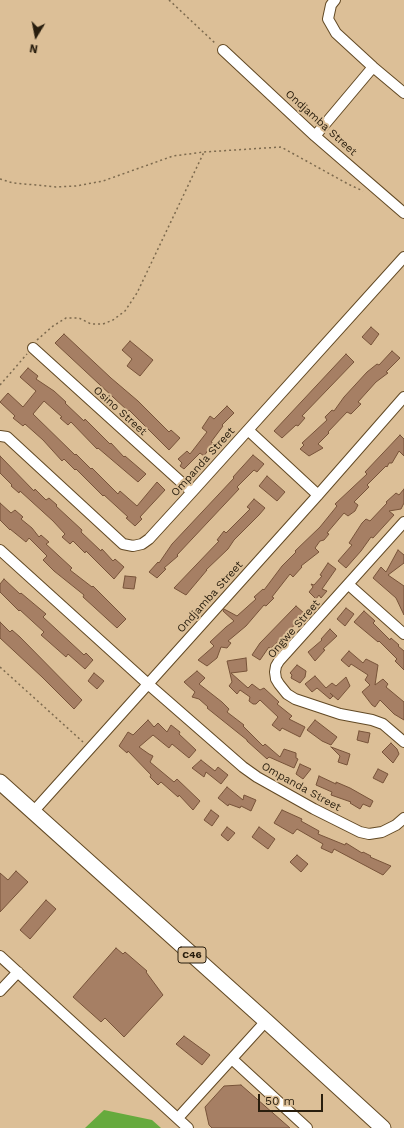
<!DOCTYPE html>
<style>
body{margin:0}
#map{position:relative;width:404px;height:1128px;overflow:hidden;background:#dcbf97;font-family:"Work Sans",sans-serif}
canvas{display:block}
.north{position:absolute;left:16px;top:16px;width:40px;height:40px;-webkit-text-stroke:3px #dcbf97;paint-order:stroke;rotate:190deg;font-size:11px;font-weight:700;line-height:16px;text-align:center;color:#291e0e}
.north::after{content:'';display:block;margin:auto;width:14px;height:18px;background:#291e0e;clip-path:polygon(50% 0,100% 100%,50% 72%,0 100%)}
.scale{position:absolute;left:258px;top:1094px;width:65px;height:18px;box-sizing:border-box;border:2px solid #291e0e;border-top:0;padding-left:5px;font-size:12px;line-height:14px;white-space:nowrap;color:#291e0e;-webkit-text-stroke:3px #dcbf97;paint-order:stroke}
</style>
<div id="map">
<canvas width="404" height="1128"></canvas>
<div class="north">N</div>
<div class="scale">50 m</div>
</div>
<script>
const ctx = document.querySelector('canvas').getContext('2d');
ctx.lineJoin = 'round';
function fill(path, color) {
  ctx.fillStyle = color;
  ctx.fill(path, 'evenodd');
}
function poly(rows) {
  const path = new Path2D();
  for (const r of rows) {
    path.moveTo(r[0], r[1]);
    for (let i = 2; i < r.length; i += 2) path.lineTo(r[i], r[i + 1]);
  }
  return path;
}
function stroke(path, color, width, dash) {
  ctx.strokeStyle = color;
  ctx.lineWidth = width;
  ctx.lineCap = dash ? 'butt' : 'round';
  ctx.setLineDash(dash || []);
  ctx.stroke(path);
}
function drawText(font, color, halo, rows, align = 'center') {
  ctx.font = font + ' "Work Sans",sans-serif';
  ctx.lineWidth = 4;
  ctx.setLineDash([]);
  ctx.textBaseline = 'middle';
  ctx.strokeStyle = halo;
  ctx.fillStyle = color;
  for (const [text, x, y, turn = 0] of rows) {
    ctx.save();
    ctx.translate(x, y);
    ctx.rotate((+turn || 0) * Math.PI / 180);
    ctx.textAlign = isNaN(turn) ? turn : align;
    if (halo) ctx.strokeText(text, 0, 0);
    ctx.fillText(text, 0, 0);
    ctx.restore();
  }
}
fill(poly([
 [104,1110,152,1120,161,1128,85,1128]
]), '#66aa3d');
const building = poly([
 [371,327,379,334,371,345,362,337,371,327],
 [64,334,111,378,138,401,169,432,171,430,180,438,169,450,129,410,128,411,55,343,64,334],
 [130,341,153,360,140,376,127,366,132,359,122,350,130,341],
 [392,351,400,358,386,372,388,373,376,382,358,402,361,404,351,414,347,412,328,432,329,433,318,444,323,448,309,456,300,449,304,445,302,443,327,420,325,417,332,410,334,411,344,397,367,372,377,364,379,365,392,351],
 [346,354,354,362,302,416,305,418,298,426,296,425,282,438,274,431,346,354],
 [28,368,38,376,36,379,54,391,66,402,65,403,84,421,85,419,110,444,111,443,124,457,125,456,146,474,138,482,98,448,97,449,71,422,68,425,60,418,62,417,44,401,33,414,75,455,76,454,91,469,92,468,118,494,120,491,137,506,157,482,165,490,140,517,142,519,135,526,126,518,128,517,104,495,103,496,76,469,75,470,64,459,62,461,43,440,25,424,23,426,13,418,15,416,0,402,8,393,23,407,36,391,20,377,28,368],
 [227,406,234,413,222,425,223,426,211,442,213,443,204,456,200,453,184,469,180,466,182,463,178,459,187,451,190,454,207,432,202,428,210,416,214,419,227,406],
 [400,435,404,439,404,456,399,451,392,463,389,463,387,467,386,466,367,485,369,487,354,502,358,505,355,511,348,516,344,513,327,533,329,534,324,540,320,541,315,548,319,552,301,566,302,567,293,577,290,574,272,597,274,598,266,606,264,605,246,626,228,641,231,643,227,648,221,647,217,658,207,666,198,660,214,646,210,642,226,627,234,621,223,611,224,609,237,616,256,599,254,597,263,589,264,590,282,566,296,552,295,551,320,527,337,506,335,504,367,474,365,472,400,435],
 [253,455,264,464,257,472,254,470,237,487,239,489,177,555,178,556,164,568,166,569,157,578,149,572,158,562,159,563,172,544,234,478,233,477,253,455],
 [0,456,34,491,35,489,46,500,49,498,57,505,56,506,82,530,81,532,101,551,102,549,113,561,115,559,124,567,114,579,86,551,85,553,73,541,70,544,62,537,65,534,53,521,20,491,19,493,11,486,12,485,0,473,0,456],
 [267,476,285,492,277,501,259,486,267,476],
 [404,489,404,503,401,509,389,511,394,515,373,538,371,537,361,551,346,568,338,561,352,545,349,543,362,523,366,519,370,521,387,503,386,502,396,493,399,495,404,489],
 [254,499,265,508,259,515,234,540,228,549,206,570,207,570,186,595,174,588,219,541,217,540,224,531,226,533,250,509,247,507,254,499],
 [0,503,11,513,15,510,23,517,21,519,32,528,39,537,41,535,49,542,46,544,72,568,70,570,92,587,93,586,126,619,117,628,83,597,84,595,54,571,43,560,47,556,29,538,26,542,10,529,10,530,0,520,0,503],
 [398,550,404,555,404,563,388,575,404,586,404,615,396,598,373,578,381,567,386,572,398,550],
 [328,563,336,569,322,589,327,591,321,598,319,595,316,599,309,592,313,587,311,584,314,585,322,576,320,575,328,563],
 [125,576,136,577,134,589,123,588,125,576],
 [4,579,20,594,21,593,46,614,43,617,84,655,86,653,93,660,85,669,68,654,66,657,49,642,41,635,44,632,20,610,19,611,0,592,0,584,4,579],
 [296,606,305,614,284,636,270,649,269,647,260,660,252,655,260,643,296,606],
 [346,608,354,614,345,626,337,619,346,608],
 [364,611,375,621,373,623,390,640,391,638,399,645,398,646,404,651,404,670,395,661,397,659,379,641,378,642,354,622,364,611],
 [0,622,10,632,12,630,20,637,82,700,74,709,42,677,0,638,0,622],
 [330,629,337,636,323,649,325,650,315,661,308,652,322,640,321,639,330,629],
 [349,651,363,663,366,659,378,665,375,685,383,679,388,684,386,687,404,702,404,720,394,714,380,700,375,707,372,705,362,692,370,685,365,680,368,675,351,664,349,667,341,660,349,651],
 [246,658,247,671,231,673,248,688,252,684,260,690,264,688,279,702,277,704,292,716,289,719,305,727,300,737,282,728,280,731,272,725,278,717,260,700,256,704,253,704,249,701,250,697,240,690,237,694,229,686,232,682,227,661,246,658],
 [297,665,306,671,305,677,300,683,291,678,292,675,290,673,297,665],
 [197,671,205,678,199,684,222,702,229,709,227,712,244,725,243,726,263,746,265,744,280,757,284,749,296,753,296,758,298,759,294,768,269,757,267,759,247,741,247,740,207,708,208,707,199,699,192,697,195,692,184,682,197,671],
 [94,673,104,681,97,689,88,681,94,673],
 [315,676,326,688,332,683,336,686,346,677,350,686,338,700,330,693,333,696,330,699,317,688,312,692,305,684,315,676],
 [148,720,154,727,158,723,167,732,171,725,180,732,179,734,196,750,189,758,172,744,169,748,153,735,139,747,149,754,153,756,150,762,174,782,177,779,200,801,193,810,179,795,178,797,161,782,158,785,150,777,151,775,128,751,127,753,119,746,128,732,133,735,148,720],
 [315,720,337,737,331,745,322,741,307,730,315,720],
 [359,731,370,733,368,743,357,740,359,731],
 [391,743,397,749,399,754,393,763,382,752,391,743],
 [331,747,350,754,347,765,338,762,340,756,331,747],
 [201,760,215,771,218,767,228,775,221,784,206,772,204,777,192,768,201,760],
 [300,764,311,769,303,779,296,774,300,764],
 [378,769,388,774,383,783,373,778,378,769],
 [319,776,336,784,336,782,350,788,373,801,370,807,363,804,360,809,350,803,351,802,331,795,332,792,316,785,319,776],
 [227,787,243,800,244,795,256,800,251,811,241,806,240,808,229,804,228,806,218,798,227,787],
 [211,810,219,816,212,826,204,820,211,810],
 [282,810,302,819,301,821,319,831,318,834,345,845,346,843,362,853,363,852,371,856,370,857,391,866,383,875,334,849,332,853,321,848,323,844,297,829,293,834,274,823,282,810],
 [227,827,235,833,228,841,221,835,227,827],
 [259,827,275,839,268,849,252,837,259,827],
 [297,855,308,864,301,872,290,862,297,855],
 [16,871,28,882,0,912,0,873,8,880,16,871],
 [46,900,56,909,30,939,20,930,46,900],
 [116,948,123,954,125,952,147,971,146,972,163,995,124,1037,105,1018,101,1022,73,997,116,948],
 [184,1036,210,1055,202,1065,176,1044,184,1036],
 [241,1085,290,1128,212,1128,209,1125,205,1107,224,1086,241,1085]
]);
fill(building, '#a67f64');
stroke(building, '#775339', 1);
const street = poly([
 [335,0,331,5,328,19,336,33,373,67,404,93],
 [223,50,315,136,404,213],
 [315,136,373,67],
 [33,348,192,492],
 [248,430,318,495],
 [0,436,7,437,123,544,133,546,142,544,149,539,192,492,404,257],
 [404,522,279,661,276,666,275,672,276,679,279,684,287,694,295,699,340,714,372,720,383,724,404,742],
 [0,550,148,684,243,767,257,777,314,809,360,832,369,834,382,832,396,825,404,818],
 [349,585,404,634],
 [33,812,318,495,404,397],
 [0,956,188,1128],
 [0,991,18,972],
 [232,1059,307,1128],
 [178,1118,266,1021]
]);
const primary = poly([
 [0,782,266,1021,383,1128]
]);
stroke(street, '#624924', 12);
stroke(primary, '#624924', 17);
stroke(poly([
 [169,0,216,44],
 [0,179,13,183,36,185,56,187,76,186,103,181,173,156,204,152,281,147,348,184,363,191],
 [37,340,53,326,66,318,79,318,91,324,103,324,113,320,125,311,137,293,204,152],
 [0,385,27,354],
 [0,667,83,742]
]), '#7d6a4e', 1.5, [2, 3]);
stroke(street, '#fff', 10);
stroke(primary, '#fff', 15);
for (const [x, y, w] of [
 [192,955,28]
]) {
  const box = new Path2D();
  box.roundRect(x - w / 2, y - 8, w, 16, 3);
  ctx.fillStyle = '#dcbf97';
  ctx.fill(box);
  stroke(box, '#291e0e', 1);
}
drawText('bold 10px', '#291e0e', null, [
 ["C46",192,955]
]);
drawText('11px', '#291e0e', '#dcbf97', [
 ["Ondjamba Street",321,123,42],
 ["Osino Street",120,411,42],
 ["Ompanda Street",203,462,-48],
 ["Ondjamba Street",210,597,-48],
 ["Ongwe Street",294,629,-49],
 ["Ompanda Street",301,787,29]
]);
</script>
